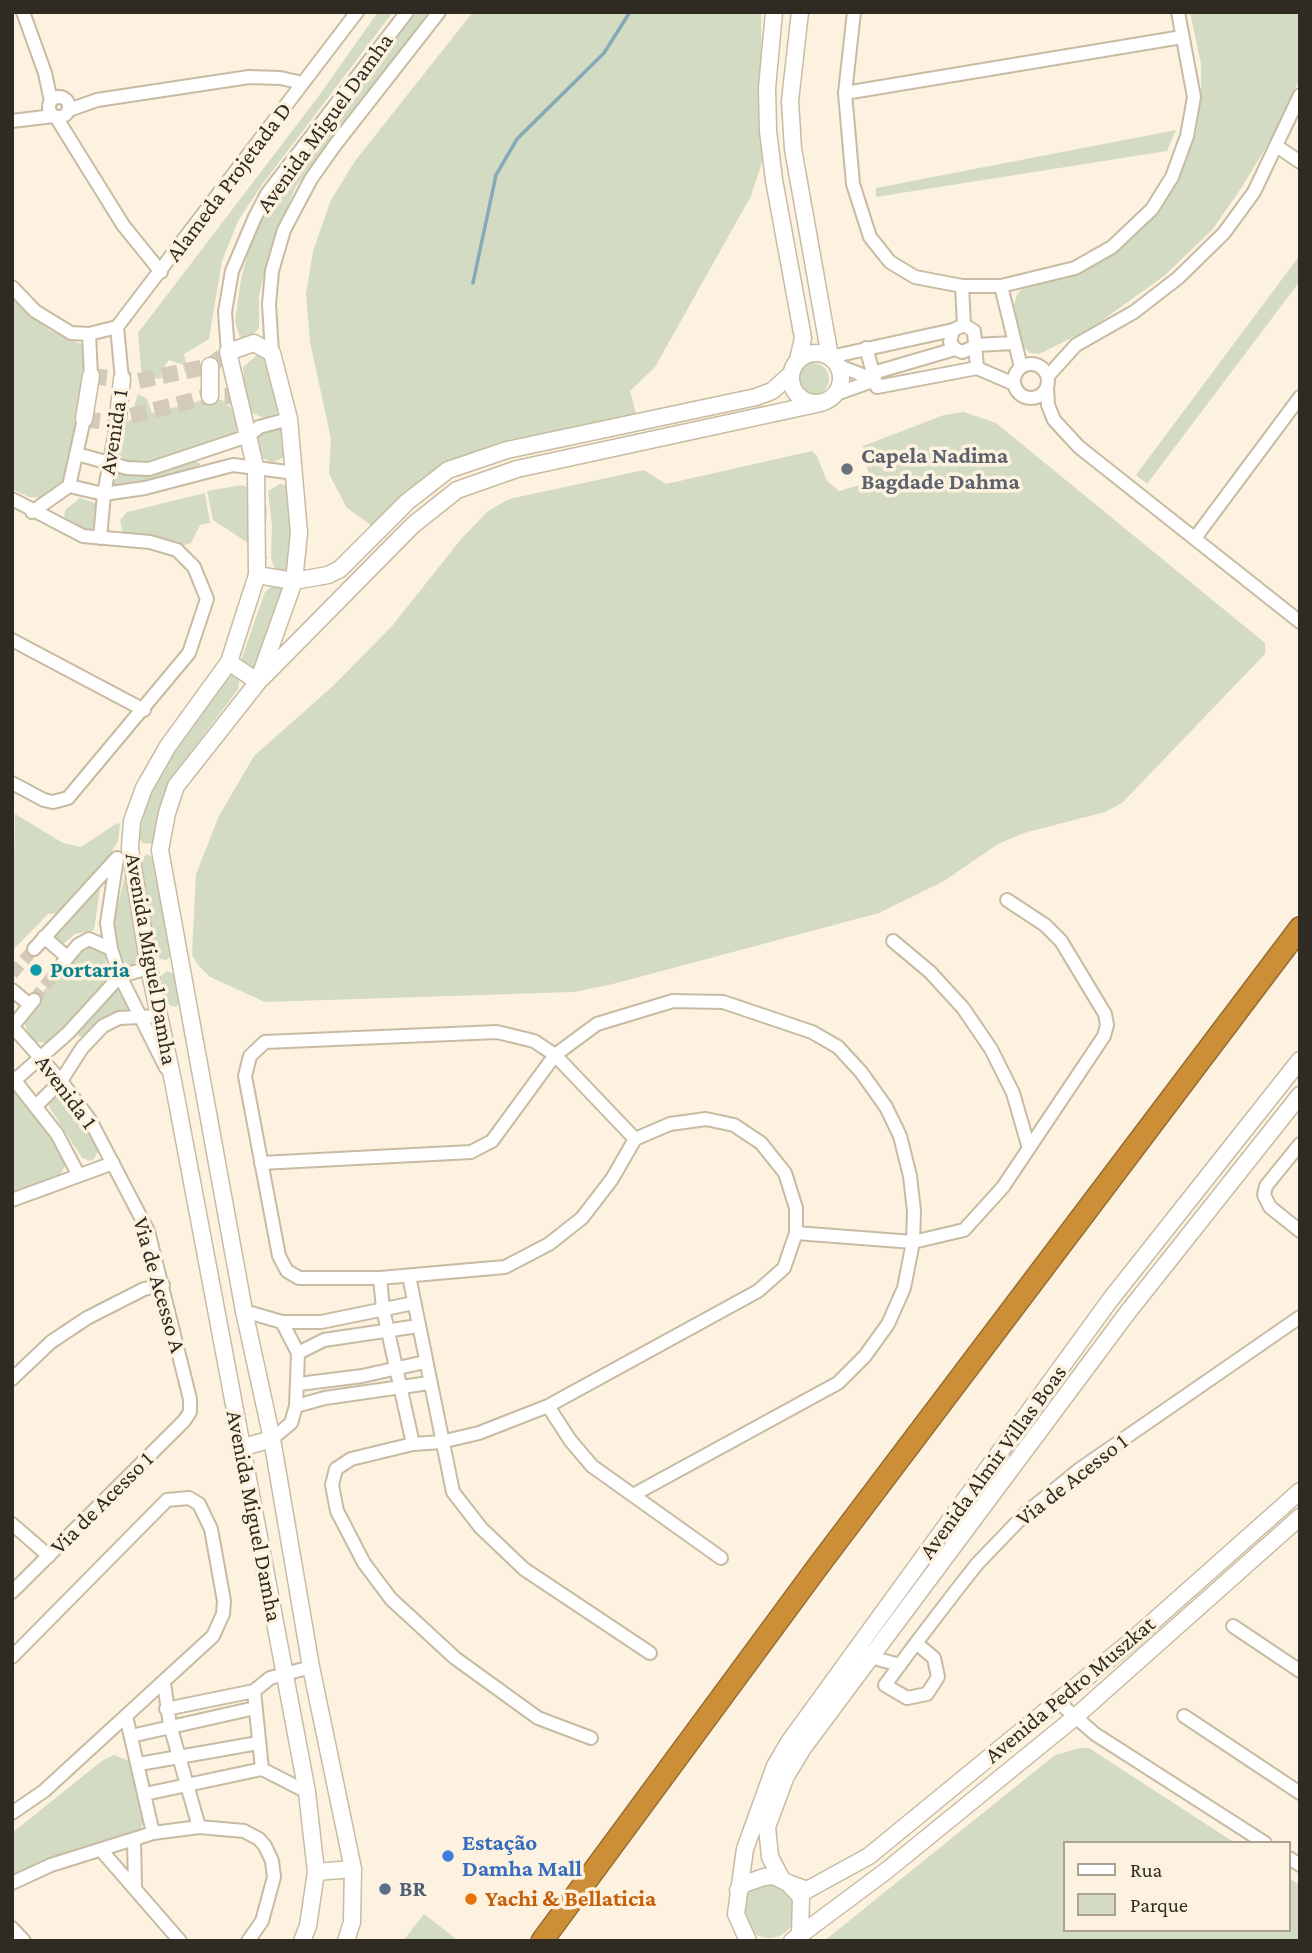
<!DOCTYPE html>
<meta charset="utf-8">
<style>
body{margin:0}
#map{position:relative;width:1312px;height:1953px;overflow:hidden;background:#fdf2df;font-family:"Crimson Pro",serif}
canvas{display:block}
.frame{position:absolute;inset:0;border:14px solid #302b22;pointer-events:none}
.legend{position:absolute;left:1063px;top:1841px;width:228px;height:91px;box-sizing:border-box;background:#fdf2df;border:2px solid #aba293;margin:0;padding:9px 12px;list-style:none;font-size:21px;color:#302b22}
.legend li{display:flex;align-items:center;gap:14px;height:35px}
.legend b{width:35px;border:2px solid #aba293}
</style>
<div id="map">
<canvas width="1312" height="1953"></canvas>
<div class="frame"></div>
<ul class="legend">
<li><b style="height:9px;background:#fff"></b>Rua</li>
<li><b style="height:19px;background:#d3dbc3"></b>Parque</li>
</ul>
</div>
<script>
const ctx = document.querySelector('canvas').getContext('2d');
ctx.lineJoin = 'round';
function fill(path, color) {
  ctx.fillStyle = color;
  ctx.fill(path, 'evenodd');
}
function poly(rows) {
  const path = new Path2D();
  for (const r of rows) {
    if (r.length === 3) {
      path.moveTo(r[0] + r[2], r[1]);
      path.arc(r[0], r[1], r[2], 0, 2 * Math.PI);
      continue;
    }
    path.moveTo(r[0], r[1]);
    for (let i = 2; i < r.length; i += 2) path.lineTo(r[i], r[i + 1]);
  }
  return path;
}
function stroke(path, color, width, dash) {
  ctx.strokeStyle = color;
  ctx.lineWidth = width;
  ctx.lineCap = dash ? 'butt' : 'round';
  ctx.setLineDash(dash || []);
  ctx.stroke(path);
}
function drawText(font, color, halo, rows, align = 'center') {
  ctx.font = font + ' "Crimson Pro",serif';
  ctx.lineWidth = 7;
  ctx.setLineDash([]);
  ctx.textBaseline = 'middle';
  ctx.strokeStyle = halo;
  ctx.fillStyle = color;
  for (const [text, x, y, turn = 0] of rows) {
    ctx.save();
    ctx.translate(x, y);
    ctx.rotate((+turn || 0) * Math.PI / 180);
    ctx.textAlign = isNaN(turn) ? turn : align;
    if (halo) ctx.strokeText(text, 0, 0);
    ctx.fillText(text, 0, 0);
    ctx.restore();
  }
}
fill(poly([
 [378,12,393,12,261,186,238,221,222,261,209,339,184,354,188,371,185,373,183,365,169,360,161,372,162,378,142,381,138,333,318,97],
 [417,12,429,12,295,188,268,257,259,296,259,328,251,337,240,337,235,322,241,279,251,241,264,214,307,153],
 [473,12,761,12,763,159,751,196,655,367,630,391,636,413,632,421,450,462,371,525,347,508,329,474,331,439,310,342,306,294,313,251,331,200,355,161],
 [1190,12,1300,12,1300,78,1274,134,1242,187,1212,230,1164,276,1090,329,1039,354,1030,353,1022,345,1014,305,1017,294,1024,288,1060,279,1092,265,1121,247,1146,223,1168,196,1184,166,1196,133,1201,99,1201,64],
 [1176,130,1167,151,876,197,876,188],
 [1300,255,1300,281,1147,484,1136,475],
 [12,294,49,330,83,345,88,358,68,481,42,498,29,497,12,489],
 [257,355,268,359,281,407,275,415,266,419,252,413,244,383,243,367],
 [813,379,16],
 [138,394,147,399,152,413,207,399,222,400,232,409,237,428,234,437,141,467,125,462,120,455,123,425,136,416,132,412],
 [964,412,996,423,1265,643,1265,654,1122,803,1105,812,1024,833,998,844,944,881,879,913,613,984,574,992,265,1002,210,977,198,965,192,955,196,874,219,816,254,756,333,686,392,626,462,538,488,511,509,499,644,470,666,484,812,451,817,456,827,481,839,491,870,482,863,446,944,415],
 [279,427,283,430,286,456,272,463,263,458,256,437,260,431],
 [195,460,200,464,200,472,113,488,116,471,134,475],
 [280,484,291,486,294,491,290,570,285,572,275,570,271,558,272,526,268,491],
 [242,485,252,489,264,501,267,510,264,552,268,559,259,559,248,543,213,520,207,491],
 [205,493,210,523,200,525,191,543,178,547,124,538,120,520,127,512],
 [80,498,98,504,97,525,89,531,67,523,64,518,65,510],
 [272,586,279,586,283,592,255,671,241,666,241,660,265,592],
 [232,673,239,678,239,688,174,774,167,787,153,844,143,843,139,839,141,825,151,791,165,762],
 [15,814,63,843,81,847,117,823,120,824,118,841,106,862,61,913,48,914,12,951],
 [147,854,156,859,172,955,166,960,160,959,156,952,140,869,141,860],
 [125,875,128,875,142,959,130,966,119,957,114,922],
 [97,885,100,888,94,930,75,934,63,944,53,934],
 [86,944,104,951,107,968,104,986,54,1043,36,1042,28,1034,23,1017,73,954],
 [167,971,177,975,181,1002,176,1007,164,1004,161,976],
 [116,988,128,1006,128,1013,87,1038,78,1036,77,1032],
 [12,1083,43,1120,67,1162,59,1177,12,1198],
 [55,1095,63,1096,99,1149,94,1159,90,1161,82,1158,50,1108,48,1102],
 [1080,1748,1089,1748,1235,1843,1065,1843,1065,1930,1289,1930,1289,1878,1300,1885,1300,1941,824,1941,1055,1755],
 [114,1755,129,1761,134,1769,144,1819,140,1833,12,1878,12,1833,103,1760],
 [769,1911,27],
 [424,1914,459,1941,403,1941]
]), '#d3dbc3');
stroke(poly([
 [473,283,496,175,517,139,604,53,630,12]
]), '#86a9ba', 3.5);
stroke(poly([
 [12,974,34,949],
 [34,1000,58,969]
]), '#d4cab9', 12, [12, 6]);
stroke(poly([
 [91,376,138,381,210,366,228,352],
 [84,419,107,422,210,396,232,396,240,403]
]), '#d4cab9', 16, [16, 8]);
const minor = poly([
 [23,12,45,73,51,101],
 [854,12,845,93,853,184,870,237,890,262,915,277,962,286,1001,286,1075,268,1112,247,1152,209,1172,177,1187,136,1194,97,1178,12],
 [845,93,1182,37],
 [59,107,10],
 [69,110,97,100,249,77,280,78,303,83],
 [56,117,123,225,161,272],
 [12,121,53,116],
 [1278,147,1300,162],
 [962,286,964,325],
 [1001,286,1021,367],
 [12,287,35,311,71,333,89,334,117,327,357,12],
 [117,327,122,379],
 [89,334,91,376],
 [975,345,1014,343],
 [974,347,962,352,955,349,950,342,953,330,964,325,974,331,977,368],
 [866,348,877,387,977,368,1014,384],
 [228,352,225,312,232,271,255,217,267,194,407,12],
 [272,353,269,304,272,271,284,230,311,179,335,145,439,12],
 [830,357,953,330],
 [1031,381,17],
 [873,373,955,349],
 [1048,376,1076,345,1134,312,1178,278,1224,233,1254,192,1300,95],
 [1047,388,1048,405,1054,420,1079,447,1300,622],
 [836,394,875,380,837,365],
 [77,454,127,468,149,469,248,436,259,427,289,419],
 [69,486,104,494,145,488,233,465,295,473],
 [12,499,83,536,150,542,177,550,194,567,207,599,189,653,68,798,53,802,44,800,12,783],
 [32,512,69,486,84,419],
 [100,538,104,494,118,418],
 [1195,538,1300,397],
 [12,640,144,710],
 [117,858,107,923,111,949,120,976,166,1068],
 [44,937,67,957],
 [893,941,930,972,963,1008,991,1049,1013,1093,1028,1145],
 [34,949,116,859],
 [58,969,78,945,89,939,111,949],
 [12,990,30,1005],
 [12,1026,61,1081,90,1120,148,1231,190,1399,190,1412,184,1421,12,1592],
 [12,1027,34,1000],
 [12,1077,57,1134,78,1174],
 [15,1080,68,1033,120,976,149,968],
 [36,1106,61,1081,82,1048,103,1026,119,1018,159,1016],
 [1300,1144,1266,1186,1264,1195,1270,1207,1300,1231],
 [261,1163,471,1152,492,1141,555,1055,597,1024,673,1001,723,1002,812,1032,838,1047,861,1072,886,1107,900,1136,910,1176,914,1211,913,1242,904,1288,888,1324,865,1356,838,1383,633,1495],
 [12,1200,113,1163],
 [796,1233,913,1242,964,1230,1003,1187,1104,1036,1107,1025,1105,1014,1061,941,1045,925,1007,900],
 [409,1276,453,1492,481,1528,524,1569,650,1653],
 [380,1278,383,1309,413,1444],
 [244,1311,282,1322,298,1353,296,1406,291,1423,272,1439],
 [282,1322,321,1322,414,1303],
 [298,1353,324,1340,418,1326],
 [12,1379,51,1342,87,1318,144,1289,163,1285],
 [299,1384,362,1376,425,1362],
 [296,1406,325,1398,429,1383],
 [548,1406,570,1440,592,1466,721,1558],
 [12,1524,49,1556],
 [1233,1626,1300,1671],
 [916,1643,934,1658,938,1677,927,1694,907,1698,885,1685,916,1643,955,1592,977,1564,1026,1513,1080,1469,1300,1317],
 [860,1648,870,1657,900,1665],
 [12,1657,167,1500,189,1498,199,1504,211,1529,224,1601,223,1614,213,1636,44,1791,12,1813],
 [164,1683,170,1725,199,1827],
 [1057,1701,1095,1734,1265,1843],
 [166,1709,254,1691],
 [126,1716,153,1833],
 [1184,1716,1300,1793],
 [131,1736,255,1708],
 [591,1738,538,1718,455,1658,391,1599,364,1563,337,1511,332,1485,336,1469,351,1459,413,1444,441,1442,479,1433,548,1406,758,1291,784,1268,796,1233,796,1208,785,1173,761,1143,734,1125,706,1119,670,1124,635,1139,612,1179,582,1218,549,1244,505,1267,380,1278,299,1278,287,1271,279,1256,245,1076,250,1056,265,1042,497,1032,534,1041,555,1055,635,1139],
 [139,1764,258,1743],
 [307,1792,262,1769,254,1691,270,1678,311,1667],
 [145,1794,262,1769],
 [134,1839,135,1886],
 [101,1850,180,1941],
 [1289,1858,1300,1865],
 [12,1883,51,1865,153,1833,199,1827,244,1831,259,1839,265,1846,272,1861,274,1877,262,1921,248,1941],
 [12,1928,24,1941]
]);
const tertiary = poly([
 [774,12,767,88,768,131,774,180,803,338,798,360],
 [800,12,790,101,793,149,830,357],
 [816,378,25],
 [210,396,210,366],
 [118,418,122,379],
 [84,419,91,376],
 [257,575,294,581,328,575,340,569,407,502,448,470,507,450,756,397,772,391,790,375],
 [229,662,258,682],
 [262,678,413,525,457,490,517,469,821,403],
 [240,1448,272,1439],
 [316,1872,353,1869],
 [781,1878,770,1857,767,1827,786,1776,803,1748,1128,1312,1300,1095],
 [788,1883,807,1890,869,1856,1130,1642,1300,1491],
 [738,1890,744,1884,764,1877,774,1876,788,1883,801,1897,800,1936],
 [302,1941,308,1926,316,1872,307,1792,173,1081,149,968,130,848,132,821,144,788,168,746,229,662,257,575,256,470,228,352,254,343,272,353,289,419,299,533,294,581,258,682,176,786,167,813,160,850,244,1311,272,1439,311,1667,353,1869,352,1922,346,1941],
 [748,1941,736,1914,745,1849,775,1766,789,1742,1110,1300,1300,1060],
 [792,1941,886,1871,1074,1718,1300,1517]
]);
const motorway = poly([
 [542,1941,819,1565,1300,928]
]);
stroke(minor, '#c8bba4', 16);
stroke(tertiary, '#c8bba4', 19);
stroke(motorway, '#956c30', 24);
stroke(minor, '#fff', 12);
stroke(tertiary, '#fff', 16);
stroke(motorway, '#cc8f38', 21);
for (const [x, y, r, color] of [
 [847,469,7,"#6b7280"],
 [36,970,7,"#0f9aa8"],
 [448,1856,7,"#3f7fe0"],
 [385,1889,7,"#5c6f8a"],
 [471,1899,7,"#e8710a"]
]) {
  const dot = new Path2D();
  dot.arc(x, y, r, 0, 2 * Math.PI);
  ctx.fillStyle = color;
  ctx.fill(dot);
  stroke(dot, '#fdf2df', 2.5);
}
drawText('23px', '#302b22', '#fdf2df', [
 ["Avenida Miguel Damha",325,123,-54],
 ["Alameda Projetada D",229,182,-53],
 ["Avenida 1",114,432,-81],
 ["Avenida Miguel Damha",151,959,80],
 ["Avenida 1",66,1092,53],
 ["Via de Acesso A",159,1285,74],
 ["Avenida Almir Villas Boas",993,1462,-54],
 ["Via de Acesso 1",1072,1480,-38],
 ["Via de Acesso 1",102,1503,-45],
 ["Avenida Miguel Damha",254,1516,79],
 ["Avenida Pedro Muszkat",1070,1690,-40]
]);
drawText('bold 23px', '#5b616d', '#fdf2df', [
 ["Capela Nadima",861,456],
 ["Bagdade Dahma",861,482]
], 'left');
drawText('bold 23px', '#0d838f', '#fdf2df', [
 ["Portaria",50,970]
], 'left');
drawText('bold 23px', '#366cbe', '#fdf2df', [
 ["Estação",462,1843],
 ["Damha Mall",462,1869]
], 'left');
drawText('bold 23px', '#4e5e75', '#fdf2df', [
 ["BR",399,1889]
], 'left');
drawText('bold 23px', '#c56008', '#fdf2df', [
 ["Yachi & Bellaticia",485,1899]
], 'left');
</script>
